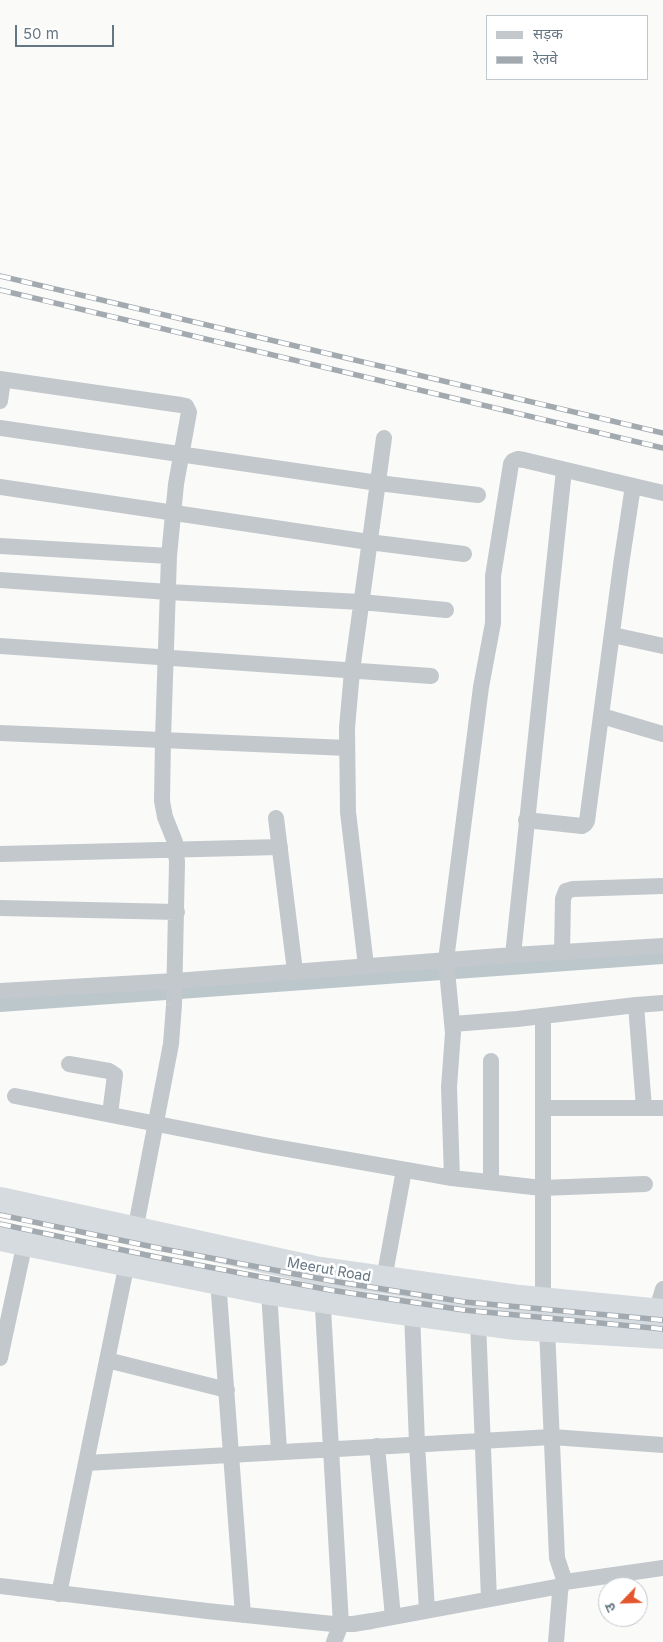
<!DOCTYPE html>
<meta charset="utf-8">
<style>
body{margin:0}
#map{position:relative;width:663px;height:1642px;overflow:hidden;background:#fafaf8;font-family:Inter,"Noto Sans Devanagari",sans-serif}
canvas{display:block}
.legend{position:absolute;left:486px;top:15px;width:162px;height:65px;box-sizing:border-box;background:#fff;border:1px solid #c1c8cd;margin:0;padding:6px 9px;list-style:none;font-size:15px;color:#657683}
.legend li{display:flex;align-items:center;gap:10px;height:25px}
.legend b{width:25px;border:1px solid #c1c8cd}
.north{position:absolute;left:598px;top:1577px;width:50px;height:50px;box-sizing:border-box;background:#fff;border:1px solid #c1c8cd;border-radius:50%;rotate:246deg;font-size:14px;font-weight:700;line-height:20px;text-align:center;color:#657683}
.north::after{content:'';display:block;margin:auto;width:18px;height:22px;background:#e4572e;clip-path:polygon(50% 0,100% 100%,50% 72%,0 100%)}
.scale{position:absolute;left:15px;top:25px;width:99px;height:22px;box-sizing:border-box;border:2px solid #657683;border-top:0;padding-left:6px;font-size:15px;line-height:18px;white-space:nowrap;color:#657683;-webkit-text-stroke:4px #fff;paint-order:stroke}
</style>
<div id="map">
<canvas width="663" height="1642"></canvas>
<ul class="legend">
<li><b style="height:6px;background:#c3c8cc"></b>सड़क</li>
<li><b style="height:6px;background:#a2aab0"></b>रेलवे</li>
</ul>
<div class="north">उ</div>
<div class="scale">50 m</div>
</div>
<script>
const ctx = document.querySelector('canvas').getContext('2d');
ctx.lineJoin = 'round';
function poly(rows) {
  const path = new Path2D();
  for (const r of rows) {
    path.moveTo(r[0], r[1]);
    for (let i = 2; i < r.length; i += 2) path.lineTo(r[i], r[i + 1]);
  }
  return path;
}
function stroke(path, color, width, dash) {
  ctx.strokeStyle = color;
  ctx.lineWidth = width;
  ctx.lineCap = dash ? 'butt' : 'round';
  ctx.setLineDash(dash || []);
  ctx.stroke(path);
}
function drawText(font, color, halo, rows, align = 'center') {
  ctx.font = font + ' Inter,sans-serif';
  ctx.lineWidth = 5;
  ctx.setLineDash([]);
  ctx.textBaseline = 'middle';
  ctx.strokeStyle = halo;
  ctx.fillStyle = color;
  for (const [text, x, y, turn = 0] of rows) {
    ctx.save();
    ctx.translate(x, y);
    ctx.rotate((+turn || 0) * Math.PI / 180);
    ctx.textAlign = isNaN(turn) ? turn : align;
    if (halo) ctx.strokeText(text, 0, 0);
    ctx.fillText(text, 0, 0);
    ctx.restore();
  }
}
stroke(poly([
 [0,1005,663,957]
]), '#bbc7cb', 14);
stroke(poly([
 [0,379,181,405,186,406,189,412,176,484,169,556,163,739,162,801,165,817,175,842,177,862,174,1005,171,1044,135,1231],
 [0,401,3,380],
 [0,428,378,483,478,495],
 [0,487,369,542,464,554],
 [0,546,169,556],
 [0,580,168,592,361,602,446,610],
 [613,635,663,646],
 [0,646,431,676],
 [602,716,663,734],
 [0,733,347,748],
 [276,818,295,971],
 [526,820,582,826,585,824,587,821,621,565,633,486],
 [0,854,280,847],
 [0,908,177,912],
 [562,952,563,899,566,891,573,889,663,886],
 [513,955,564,470],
 [366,966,348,812,347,728,352,671,384,438],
 [0,991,175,981,513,955,663,946],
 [636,1005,644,1108],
 [453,1024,517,1019,636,1005,663,1003],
 [491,1061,491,1182],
 [69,1064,109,1071,115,1075,110,1114],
 [15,1096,264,1145,452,1178,542,1188,645,1184],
 [543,1108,663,1108],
 [452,1178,449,1087,453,1033,446,960,481,687,493,623,493,576,511,464,513,461,518,459,524,460,663,493],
 [384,1279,404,1170],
 [218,1280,243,1615],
 [269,1291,279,1451],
 [322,1291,341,1624,334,1642],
 [543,1301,543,1016],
 [412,1312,417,1444,427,1610],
 [656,1312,663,1289],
 [478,1322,489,1599],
 [547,1328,557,1558,565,1582],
 [0,1358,25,1242],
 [107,1360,227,1390],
 [377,1446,393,1617],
 [86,1463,552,1437,663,1445],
 [0,1586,207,1611,333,1624,353,1624,372,1621,561,1586],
 [59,1594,127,1263],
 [556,1642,560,1593,561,1586,565,1582,663,1568]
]), '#c3c8cc', 16);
stroke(poly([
 [0,1201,315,1270,520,1299,663,1313],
 [0,1237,269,1291,387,1309,516,1326,663,1335]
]), '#d6dbdf', 28);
const rail = poly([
 [0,276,663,433],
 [0,290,663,448],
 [0,1215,158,1248,332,1281,465,1302,663,1320],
 [0,1224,156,1257,330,1290,464,1310,663,1329]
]);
stroke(rail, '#a2aab0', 5.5);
stroke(rail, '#fff', 4, [11]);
drawText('14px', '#657683', '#fff', [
 ["Meerut Road",329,1270,10]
]);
</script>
